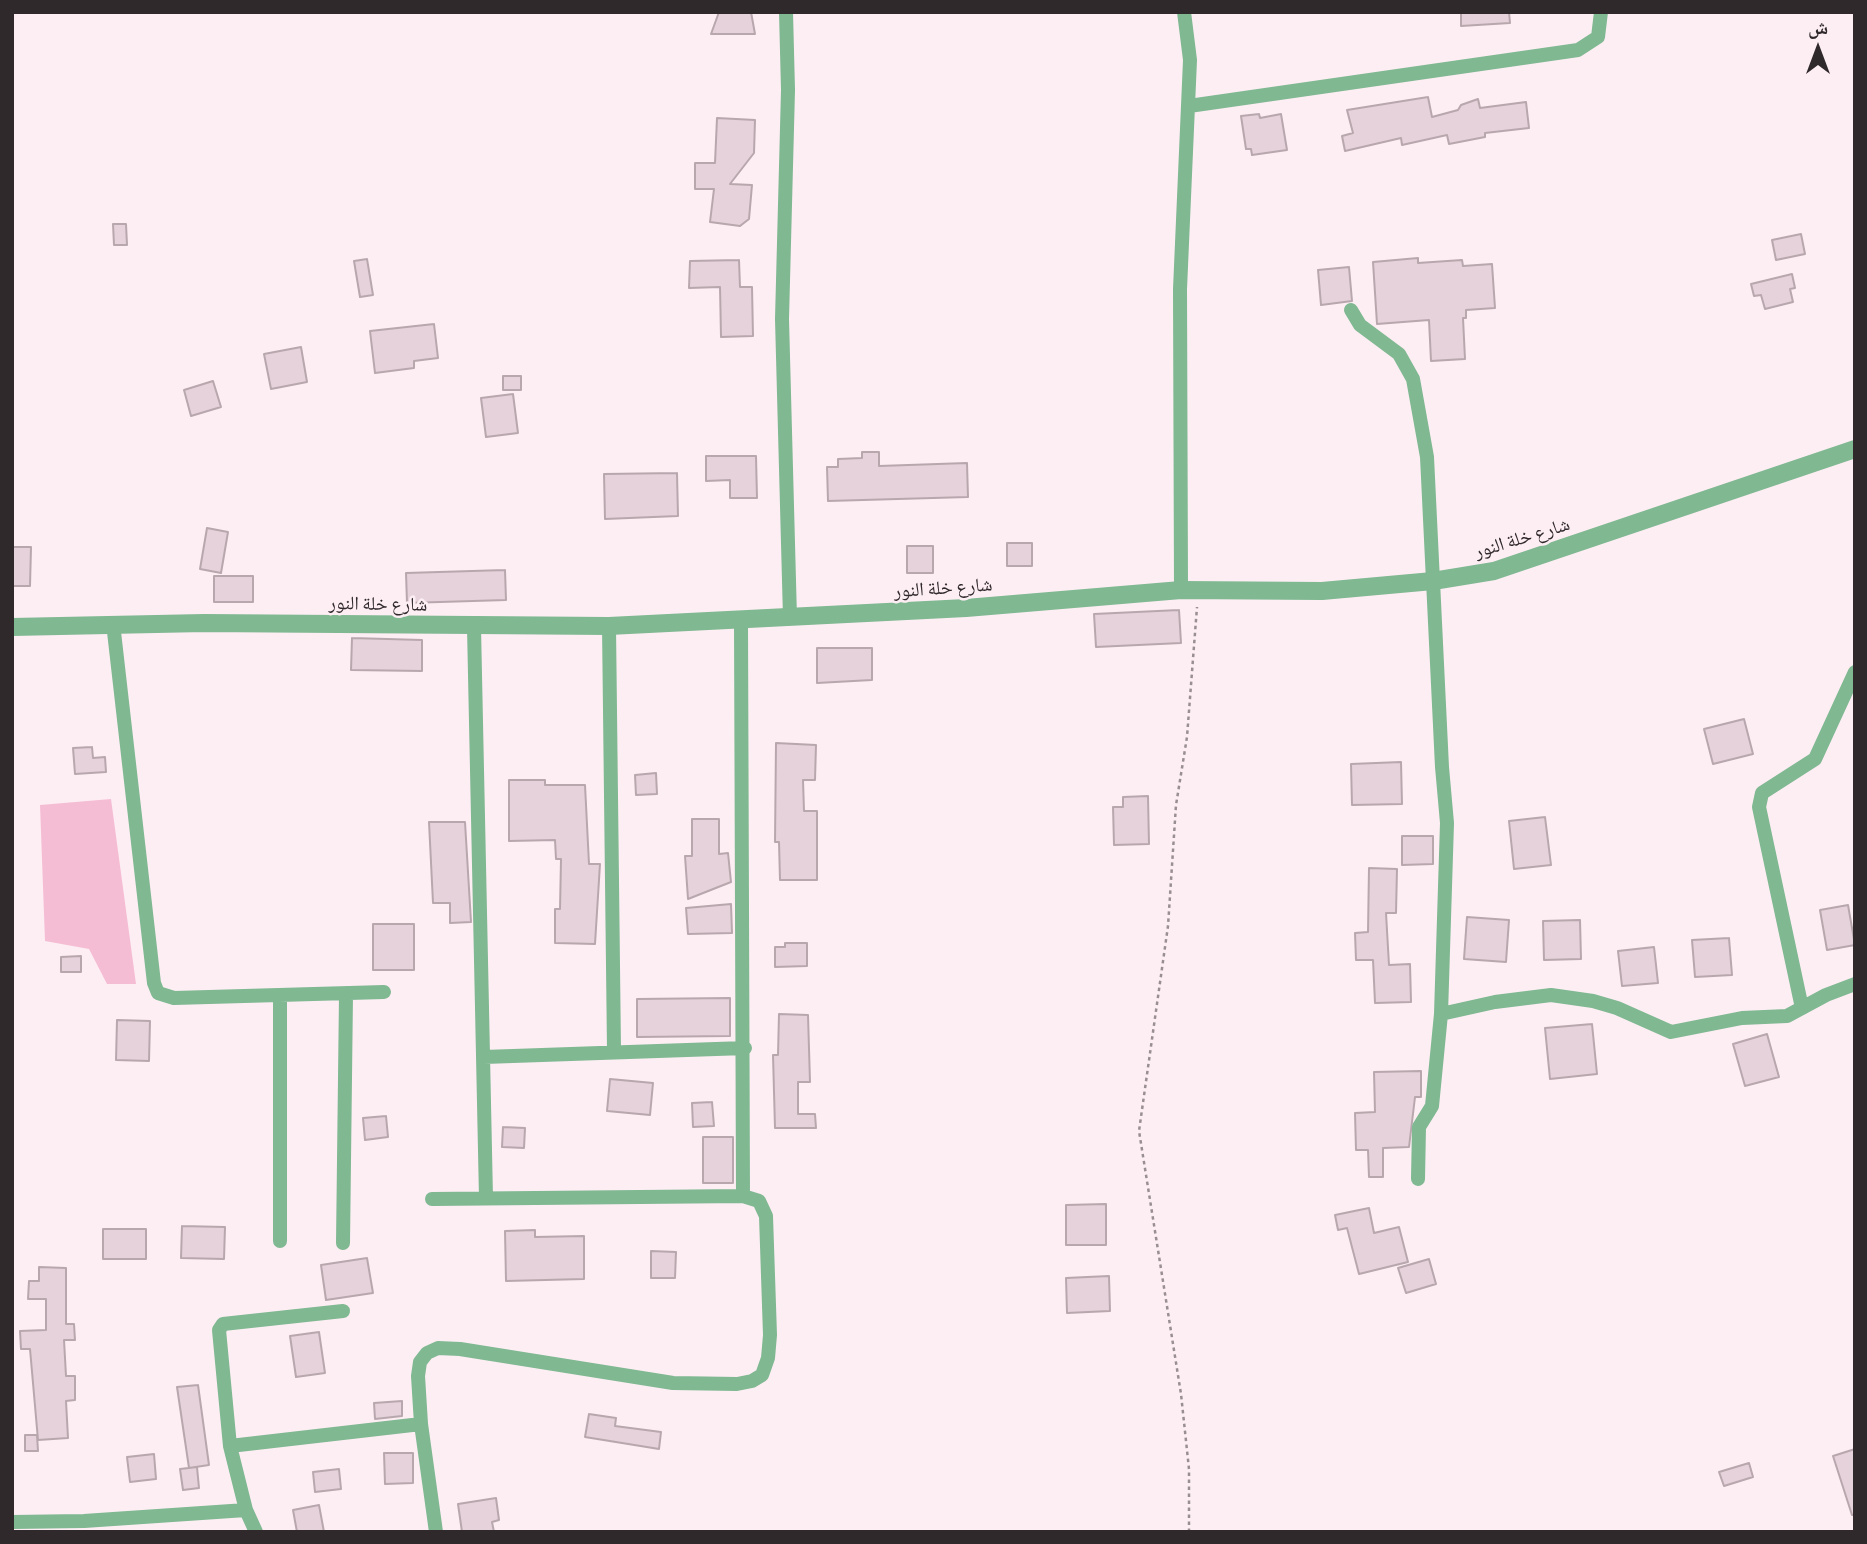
<!DOCTYPE html>
<meta charset="utf-8">
<style>
body{margin:0}
#map{position:relative;width:1867px;height:1544px;overflow:hidden;background:#fdeef4;font-family:"Crimson Pro","Noto Naskh Arabic",serif}
canvas{display:block}
.frame{position:absolute;inset:0;border:14px solid #30292c;pointer-events:none}
.north{position:absolute;left:1783px;top:14px;width:70px;height:70px;-webkit-text-stroke:5px #fdeef4;paint-order:stroke;rotate:0deg;font-size:19px;font-weight:700;line-height:28px;text-align:center;color:#30292c}
.north::after{content:'';display:block;margin:auto;width:24px;height:32px;background:#30292c;clip-path:polygon(50% 0,100% 100%,50% 72%,0 100%)}
</style>
<div id="map">
<canvas width="1867" height="1544"></canvas>
<div class="frame"></div>
<div class="north">ش</div>
</div>
<script>
const ctx = document.querySelector('canvas').getContext('2d');
ctx.lineJoin = 'round';
function fill(path, color) {
  ctx.fillStyle = color;
  ctx.fill(path, 'evenodd');
}
function poly(rows) {
  const path = new Path2D();
  for (const r of rows) {
    path.moveTo(r[0], r[1]);
    for (let i = 2; i < r.length; i += 2) path.lineTo(r[i], r[i + 1]);
  }
  return path;
}
function stroke(path, color, width, dash) {
  ctx.strokeStyle = color;
  ctx.lineWidth = width;
  ctx.lineCap = dash ? 'butt' : 'round';
  ctx.setLineDash(dash || []);
  ctx.stroke(path);
}
function drawText(font, color, halo, rows, align = 'center') {
  ctx.font = font + ' "Crimson Pro","Noto Naskh Arabic",serif';
  ctx.lineWidth = 5;
  ctx.setLineDash([]);
  ctx.textBaseline = 'middle';
  ctx.strokeStyle = halo;
  ctx.fillStyle = color;
  for (const [text, x, y, turn = 0] of rows) {
    ctx.save();
    ctx.translate(x, y);
    ctx.rotate((+turn || 0) * Math.PI / 180);
    ctx.textAlign = isNaN(turn) ? turn : align;
    if (halo) ctx.strokeText(text, 0, 0);
    ctx.fillText(text, 0, 0);
    ctx.restore();
  }
}
fill(poly([
 [111,799,136,984,107,984,89,949,45,941,40,805]
]), '#f5bdd4');
const building = poly([
 [719,12,751,12,755,34,711,34,719,12],
 [1461,12,1509,12,1510,23,1461,26,1461,12],
 [1428,97,1432,117,1458,110,1461,105,1478,99,1480,108,1526,102,1529,128,1485,133,1485,137,1449,144,1447,135,1402,145,1401,138,1345,151,1342,136,1353,133,1347,110,1428,97],
 [1259,114,1260,118,1281,114,1287,150,1252,155,1251,149,1246,149,1241,116,1259,114],
 [717,118,755,120,754,153,730,184,752,185,749,219,740,226,710,222,714,189,695,189,695,163,715,163,717,118],
 [113,224,126,224,127,245,114,245,113,224],
 [1801,234,1805,254,1776,260,1772,240,1801,234],
 [1418,258,1418,263,1462,260,1463,266,1492,264,1495,308,1466,310,1466,318,1463,318,1465,359,1431,361,1429,320,1377,324,1373,262,1418,258],
 [367,259,373,295,360,297,354,261,367,259],
 [739,260,740,287,752,287,753,336,721,337,720,287,689,288,690,261,739,260],
 [1349,267,1352,301,1321,305,1318,270,1349,267],
 [1792,274,1795,288,1790,289,1793,302,1765,309,1761,295,1754,296,1751,284,1792,274],
 [434,324,438,358,414,361,414,368,375,373,370,331,434,324],
 [301,347,307,382,271,389,264,354,301,347],
 [503,376,521,376,521,390,503,390,503,376],
 [213,381,221,407,191,416,184,390,213,381],
 [513,394,518,433,486,437,481,398,513,394],
 [862,452,879,452,879,466,967,463,968,497,828,501,827,467,838,467,838,459,862,458,862,452],
 [706,456,756,456,757,498,730,498,730,480,706,481,706,456],
 [677,473,678,516,605,519,604,474,677,473],
 [207,528,228,532,221,573,200,569,207,528],
 [1007,543,1032,543,1032,566,1007,566,1007,543],
 [907,546,933,546,933,573,907,573,907,546],
 [12,547,31,547,30,586,12,586,12,547],
 [505,570,506,600,407,603,406,573,505,570],
 [214,576,253,576,253,602,214,602,214,576],
 [1179,610,1181,643,1096,647,1094,614,1179,610],
 [352,638,422,640,422,671,351,670,352,638],
 [817,648,872,648,872,680,817,683,817,648],
 [1744,719,1753,754,1713,764,1704,729,1744,719],
 [776,743,816,745,815,780,803,780,804,811,817,811,817,880,780,880,779,842,775,842,776,743],
 [92,747,93,758,105,757,106,772,75,774,73,748,92,747],
 [1401,762,1402,804,1352,805,1351,764,1401,762],
 [656,773,657,794,636,795,635,775,656,773],
 [509,780,545,780,545,785,585,785,589,864,600,864,595,944,555,943,555,909,560,909,561,859,556,859,555,840,509,841,509,780],
 [1148,796,1149,844,1114,845,1113,807,1123,807,1123,797,1148,796],
 [1545,817,1551,865,1514,869,1509,821,1545,817],
 [692,819,719,819,719,854,728,853,731,882,688,899,685,856,692,856,692,819],
 [429,822,465,822,471,922,450,923,450,903,433,903,429,822],
 [1402,836,1433,836,1433,864,1402,865,1402,836],
 [1369,868,1397,869,1396,913,1386,913,1389,965,1410,964,1411,1002,1375,1003,1373,960,1356,960,1355,933,1368,932,1369,868],
 [731,904,732,933,688,934,686,908,731,904],
 [1848,905,1855,945,1827,950,1820,910,1848,905],
 [1467,917,1509,920,1506,962,1464,959,1467,917],
 [1580,920,1581,959,1544,960,1543,921,1580,920],
 [373,924,414,924,414,970,373,970,373,924],
 [1729,938,1732,975,1695,977,1692,940,1729,938],
 [785,943,807,943,807,966,775,967,775,947,785,947,785,943],
 [1654,947,1658,983,1622,986,1618,951,1654,947],
 [81,956,81,972,61,972,61,957,81,956],
 [730,998,730,1036,637,1037,637,999,730,998],
 [779,1014,808,1015,810,1082,798,1082,798,1114,815,1114,816,1128,775,1128,773,1055,778,1055,779,1014],
 [117,1020,150,1021,149,1061,116,1060,117,1020],
 [1592,1024,1597,1074,1550,1079,1545,1028,1592,1024],
 [1767,1034,1779,1077,1745,1086,1733,1044,1767,1034],
 [1421,1071,1421,1097,1415,1097,1409,1147,1383,1148,1383,1177,1369,1177,1368,1150,1356,1150,1355,1113,1375,1112,1374,1072,1421,1071],
 [610,1079,653,1083,650,1115,607,1111,610,1079],
 [712,1102,714,1126,693,1127,692,1103,712,1102],
 [386,1116,388,1137,365,1140,363,1118,386,1116],
 [503,1127,525,1128,524,1148,502,1147,503,1127],
 [703,1137,733,1137,733,1183,703,1183,703,1137],
 [1106,1204,1106,1245,1066,1245,1066,1205,1106,1204],
 [1369,1208,1374,1233,1399,1227,1408,1262,1359,1274,1347,1228,1338,1230,1335,1215,1369,1208],
 [182,1226,225,1227,224,1259,181,1258,182,1226],
 [103,1229,146,1229,146,1259,103,1259,103,1229],
 [535,1230,535,1237,584,1236,584,1279,506,1281,505,1231,535,1230],
 [651,1251,676,1252,675,1278,651,1278,651,1251],
 [367,1258,373,1293,326,1300,321,1265,367,1258],
 [1429,1259,1436,1284,1406,1293,1398,1268,1429,1259],
 [39,1267,66,1268,66,1324,74,1324,75,1340,64,1340,66,1376,75,1376,75,1400,66,1401,68,1438,38,1440,30,1349,21,1349,20,1331,46,1330,46,1299,28,1299,29,1281,39,1281,39,1267],
 [1109,1276,1110,1311,1067,1313,1066,1278,1109,1276],
 [319,1332,325,1373,296,1377,290,1336,319,1332],
 [198,1385,209,1465,189,1468,177,1387,198,1385],
 [402,1401,402,1416,375,1419,374,1403,402,1401],
 [589,1414,616,1418,615,1426,661,1432,659,1449,585,1437,589,1414],
 [25,1435,37,1435,38,1451,25,1451,25,1435],
 [1855,1449,1855,1515,1852,1515,1833,1456,1855,1449],
 [384,1453,413,1453,413,1483,385,1484,384,1453],
 [154,1454,156,1479,130,1482,127,1457,154,1454],
 [1749,1463,1753,1477,1724,1486,1719,1472,1749,1463],
 [197,1467,199,1488,183,1490,180,1469,197,1467],
 [339,1469,341,1489,315,1492,313,1472,339,1469],
 [496,1498,499,1520,492,1522,494,1532,462,1532,458,1504,496,1498],
 [319,1505,324,1532,297,1532,293,1510,319,1505]
]);
fill(building, '#e5d2da');
stroke(building, '#b9a7ae', 2);
stroke(poly([
 [1189,1532,1189,1469,1181,1394,1139,1131,1168,926,1176,805,1187,737,1197,607]
]), '#998e92', 2.5, [3.5, 3.5]);
stroke(poly([
 [786,12,788,90,782,319,790,618],
 [1189,106,1578,50,1598,37,1601,12],
 [1351,310,1360,325,1399,354,1413,379,1427,457,1442,767,1447,823,1441,1014,1432,1106,1419,1127,1418,1179],
 [1181,590,1180,289,1190,60,1184,12],
 [741,621,743,1196],
 [113,623,154,983,158,993,174,998,384,992],
 [609,626,614,1051],
 [474,627,486,1198],
 [1802,1008,1759,807,1762,793,1815,759,1855,672],
 [1441,1014,1495,1002,1551,995,1593,1001,1617,1008,1671,1032,1742,1018,1787,1016,1826,995,1855,984],
 [484,1057,745,1048],
 [432,1199,743,1196,759,1201,766,1216,770,1335,768,1358,762,1375,752,1381,737,1384,673,1383,460,1349,438,1348,427,1353,420,1362,418,1376,421,1424,436,1532],
 [280,1241,280,996],
 [343,1243,346,995],
 [230,1446,421,1424],
 [12,1522,84,1521,246,1510],
 [256,1532,246,1510,230,1446,219,1330,223,1324,343,1311]
]), '#7fb891', 14);
stroke(poly([
 [12,627,204,623,609,626,966,608,1181,590,1322,591,1433,581,1494,571,1855,449]
]), '#7fb891', 18);
drawText('19px', '#30292c', '#fdeef4', [
 ["شارع خلة النور",1522,538,-17],
 ["شارع خلة النور",943,588,-4],
 ["شارع خلة النور",378,604,1]
]);
</script>
